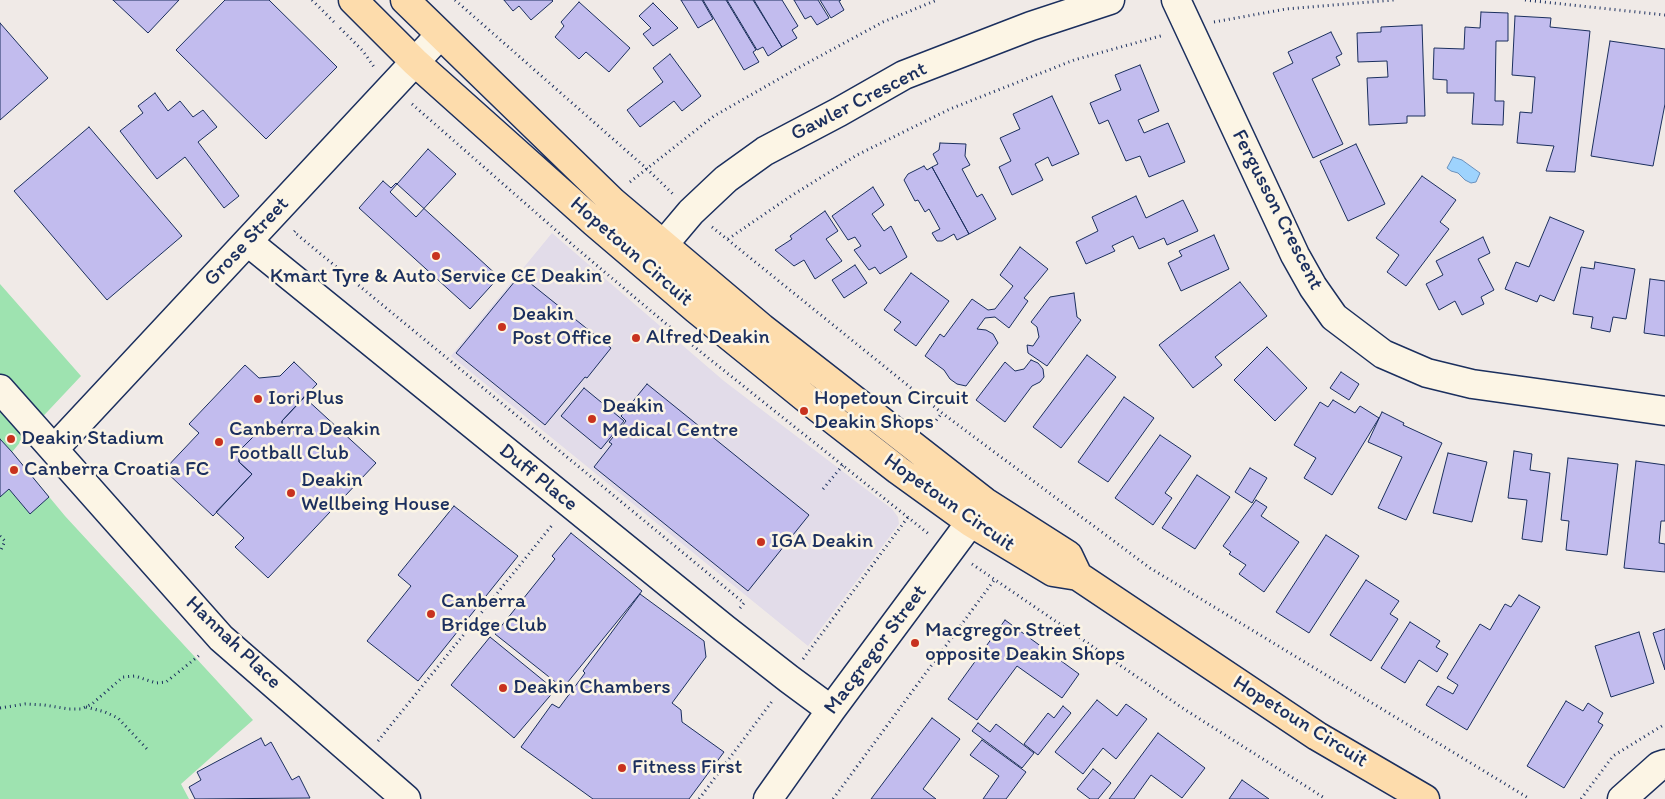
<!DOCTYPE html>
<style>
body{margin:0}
canvas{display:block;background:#f0eae7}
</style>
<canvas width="1665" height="799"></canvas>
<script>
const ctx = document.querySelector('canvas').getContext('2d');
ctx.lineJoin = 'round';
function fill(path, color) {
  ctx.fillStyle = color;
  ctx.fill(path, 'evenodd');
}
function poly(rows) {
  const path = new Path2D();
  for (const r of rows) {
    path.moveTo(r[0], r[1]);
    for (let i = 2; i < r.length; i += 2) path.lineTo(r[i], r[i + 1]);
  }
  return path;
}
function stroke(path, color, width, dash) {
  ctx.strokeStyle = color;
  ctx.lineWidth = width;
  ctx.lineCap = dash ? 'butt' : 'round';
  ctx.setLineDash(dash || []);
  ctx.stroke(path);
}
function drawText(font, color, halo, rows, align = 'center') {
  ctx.font = font + ' Itim,sans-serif';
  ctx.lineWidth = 5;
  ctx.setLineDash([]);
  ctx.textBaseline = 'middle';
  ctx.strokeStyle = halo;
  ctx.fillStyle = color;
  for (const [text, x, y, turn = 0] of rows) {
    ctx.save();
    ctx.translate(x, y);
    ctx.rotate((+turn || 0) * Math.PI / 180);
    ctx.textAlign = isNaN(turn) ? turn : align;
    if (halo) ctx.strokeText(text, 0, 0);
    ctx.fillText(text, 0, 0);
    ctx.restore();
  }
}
fill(poly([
 [552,233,724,381,892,509,898,517,899,524,808,646,451,356]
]), '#e2dce9');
fill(poly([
 [0,284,81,376,33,427,12,452,65,516,253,720,181,784,189,799,0,799]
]), '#9ee3b0');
const water = poly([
 [1453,157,1462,160,1480,173,1476,182,1471,183,1465,180,1458,173,1451,171,1447,168,1453,157]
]);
fill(water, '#9ed3fd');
stroke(water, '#6a91bd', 1);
const building = poly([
 [113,0,179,0,148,33,113,0],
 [225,0,269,0,337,67,266,139,176,50,225,0],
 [504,0,552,0,553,1,531,20,519,6,513,11,504,0],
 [681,0,702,0,713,19,698,28,681,0],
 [703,0,726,0,756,50,753,52,759,62,744,70,703,0],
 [727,0,753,0,782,47,768,56,763,47,757,50,727,0],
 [754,0,782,0,798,26,792,30,797,38,782,47,754,0],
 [794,0,818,0,829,18,817,25,811,16,805,19,794,0],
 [820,0,841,0,839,1,844,10,831,18,820,0],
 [579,2,630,48,609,72,586,52,579,59,555,37,564,26,561,22,579,2],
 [653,3,678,28,653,46,643,34,651,28,639,16,653,3],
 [1481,12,1508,13,1508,41,1496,41,1495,101,1504,101,1503,125,1472,124,1474,93,1447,93,1447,80,1433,79,1434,48,1464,49,1465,27,1480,28,1481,12],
 [1515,16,1551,18,1550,27,1590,31,1575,172,1546,171,1554,146,1517,143,1520,112,1532,113,1535,77,1512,75,1515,16],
 [0,23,48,78,0,120,0,23],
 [1422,25,1425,116,1407,116,1407,123,1369,125,1367,78,1388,77,1387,61,1358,62,1357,33,1381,32,1381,27,1422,25],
 [1331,32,1342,54,1336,57,1340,65,1312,79,1343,144,1313,158,1273,73,1293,63,1288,52,1331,32],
 [1610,41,1665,49,1665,104,1653,166,1591,156,1610,41],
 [670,54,701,96,682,111,674,101,640,127,627,110,663,82,653,68,670,54],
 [1140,65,1159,111,1138,120,1144,133,1168,123,1185,162,1149,177,1140,156,1126,161,1108,120,1099,124,1090,103,1121,90,1115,75,1140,65],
 [155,93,168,111,180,101,193,117,203,110,217,127,198,142,239,196,224,208,185,157,157,179,120,131,143,113,138,106,155,93],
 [1052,96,1079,154,1052,166,1048,157,1035,164,1043,180,1012,195,999,167,1011,161,1000,138,1020,129,1013,114,1052,96],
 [89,127,182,236,107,300,14,191,89,127],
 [940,143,966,144,965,156,970,165,962,169,977,197,982,194,996,219,969,234,932,167,938,164,933,154,939,150,940,143],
 [1356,144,1385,204,1348,221,1320,161,1356,144],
 [428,149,456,174,416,217,390,192,428,149],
 [924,166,927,170,932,167,969,234,957,240,954,234,942,241,937,241,932,233,940,229,929,209,925,212,918,200,915,201,904,180,908,174,924,166],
 [1422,176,1456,200,1440,222,1449,229,1406,286,1387,272,1399,255,1376,238,1422,176],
 [383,181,391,188,396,183,499,277,470,309,359,208,383,181],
 [873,187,884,205,872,214,884,231,891,226,907,257,880,274,875,267,869,270,854,250,861,246,855,237,848,240,832,216,873,187],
 [1136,196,1146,218,1183,200,1198,231,1167,245,1164,238,1139,249,1133,236,1112,246,1115,251,1086,264,1076,242,1098,231,1092,217,1136,196],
 [825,211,838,231,826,239,842,261,815,279,804,260,794,266,775,250,792,239,790,236,825,211],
 [1550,217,1584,231,1554,301,1540,295,1537,302,1505,289,1516,262,1529,267,1550,217],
 [1214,235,1229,269,1181,291,1168,263,1182,256,1179,251,1214,235],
 [1483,237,1490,253,1478,259,1494,290,1481,297,1484,304,1462,315,1455,301,1439,310,1426,284,1443,275,1436,261,1483,237],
 [1020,247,1048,269,1024,298,1028,301,1009,328,995,317,985,318,977,329,986,330,993,334,998,343,966,386,957,384,950,379,944,370,925,356,940,334,944,337,972,299,988,310,995,309,1013,286,1000,275,1020,247],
 [1595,262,1635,269,1626,319,1613,317,1610,332,1591,328,1593,317,1573,314,1581,267,1594,269,1595,262],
 [855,265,867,283,844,298,832,280,855,265],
 [911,273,949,301,916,346,894,330,901,322,884,310,911,273],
 [520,275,611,348,587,378,585,377,545,425,456,353,520,275],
 [1650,279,1665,281,1665,336,1644,333,1650,279],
 [1240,282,1267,316,1215,357,1222,365,1193,388,1159,345,1240,282],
 [1074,293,1077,317,1081,320,1047,366,1028,353,1027,345,1033,346,1039,337,1037,327,1031,322,1050,297,1074,293],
 [1267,347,1307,388,1275,421,1234,380,1267,347],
 [1087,355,1116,377,1061,448,1033,427,1087,355],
 [1031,360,1038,363,1043,369,1044,377,1040,382,1032,386,1005,422,976,400,1005,362,1015,371,1024,369,1031,360],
 [294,362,317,384,282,421,282,428,262,428,239,451,239,462,252,474,213,516,164,470,199,433,189,424,245,365,259,378,280,376,294,362],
 [1341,372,1359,384,1349,400,1330,388,1341,372],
 [647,384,809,515,748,591,594,467,612,444,609,442,626,421,621,416,647,384],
 [584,388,624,421,601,449,561,416,584,388],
 [304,397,376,463,268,578,235,547,244,538,216,512,252,474,239,462,239,451,262,428,282,428,282,421,304,397],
 [1124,397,1154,418,1108,482,1078,462,1124,397],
 [1333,400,1355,413,1360,406,1379,418,1332,495,1304,478,1316,458,1294,445,1320,402,1328,407,1333,400],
 [1382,412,1404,423,1403,425,1442,443,1406,520,1378,508,1402,457,1368,442,1382,412],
 [1160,435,1191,456,1165,493,1172,498,1153,525,1115,498,1160,435],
 [0,439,12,452,49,497,30,514,9,489,0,497,0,439],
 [1514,451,1532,454,1530,470,1550,473,1542,542,1522,539,1527,500,1508,498,1514,451],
 [1448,453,1487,462,1472,522,1433,513,1448,453],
 [1568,458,1618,464,1607,555,1566,550,1569,521,1561,520,1568,458],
 [1636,461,1665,465,1665,521,1661,521,1659,543,1665,544,1665,572,1624,568,1636,461],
 [1250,468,1267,478,1252,503,1235,492,1250,468],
 [1197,475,1230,497,1195,549,1162,528,1197,475],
 [1256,500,1267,507,1261,516,1299,542,1264,592,1239,574,1246,565,1229,554,1231,552,1223,546,1256,500],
 [454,506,518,556,418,681,367,641,411,586,398,575,454,506],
 [571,533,642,591,563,688,495,634,555,559,552,556,571,533],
 [1326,535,1359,556,1309,633,1276,612,1326,535],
 [1366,580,1399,601,1390,614,1398,619,1371,661,1330,635,1366,580],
 [640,594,704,641,706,657,672,703,681,710,682,722,724,752,689,799,593,799,521,747,552,704,559,708,585,673,583,671,640,594],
 [1519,595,1540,607,1467,730,1426,705,1438,686,1453,694,1458,685,1447,678,1480,624,1490,630,1505,604,1511,607,1519,595],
 [1005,620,1079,674,1062,698,1017,666,977,720,948,699,1005,620],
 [1410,622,1440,641,1436,647,1448,654,1437,672,1419,660,1405,683,1381,668,1410,622],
 [1665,629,1665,670,1653,633,1665,629],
 [1639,632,1654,683,1611,697,1595,646,1639,632],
 [490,637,555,690,514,738,451,685,490,637],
 [1097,700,1117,716,1126,704,1147,719,1116,759,1103,748,1083,774,1055,752,1097,700],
 [1566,701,1583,711,1588,703,1603,713,1598,722,1603,725,1564,788,1527,766,1566,701],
 [1063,706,1071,713,1038,755,1024,744,1048,713,1054,718,1063,706],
 [932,718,960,739,923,789,936,799,871,799,932,718],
 [978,723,990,732,996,724,1034,753,1022,768,972,731,978,723],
 [1158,733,1205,768,1182,798,1151,775,1134,799,1109,799,1158,733],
 [261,738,265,746,271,742,292,780,299,776,310,798,195,799,189,787,201,780,197,772,261,738],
 [982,740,1026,772,1006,799,983,799,999,776,970,755,982,740],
 [1093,769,1111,783,1098,799,1090,799,1077,789,1093,769],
 [1242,780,1269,799,1229,799,1242,780]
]);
fill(building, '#c2bcee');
stroke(building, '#1b2f5e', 1);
const minor = poly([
 [1176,0,1295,255,1313,287,1334,317,1383,354,1427,373,1472,384,1665,411],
 [248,242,725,629,789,679,831,710],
 [648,263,691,212,726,179,765,151,839,112,904,75,1031,26,1110,0],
 [0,389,221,638,406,799],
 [54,449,440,35],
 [768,799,831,710,984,504],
 [1622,799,1659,766,1665,764]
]);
const major = poly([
 [353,0,415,62,594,222,696,309,812,403,898,470,970,522,1053,572,1078,576,1317,736,1425,799],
 [405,0,613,202,762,328,985,502,1068,555,1078,576]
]);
stroke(minor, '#1b2f5e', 31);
stroke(major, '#1b2f5e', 31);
stroke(poly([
 [312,0,334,22],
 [455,0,646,168,673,194],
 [1525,0,1665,15],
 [1214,22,1286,9,1394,0],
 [340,28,363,51,374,67],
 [412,104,575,247,677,333,930,535],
 [630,182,714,116,798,68,883,22,937,0],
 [712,227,942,413,1150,568,1530,799],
 [295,231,294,232,744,603,740,608],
 [728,239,791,196,857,155,950,109,1074,60,1164,35],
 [930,428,942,413],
 [823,489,843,465],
 [0,536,5,541,0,552],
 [972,564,1184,709,1326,799],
 [803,659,908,517],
 [86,707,105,712,118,718,147,749],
 [0,708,25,704,44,705,69,709,81,709,92,704,123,677,135,676,156,683,166,682,201,654],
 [378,741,553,524],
 [699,799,773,700],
 [833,799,995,579],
 [1581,799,1613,756,1665,724]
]), '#1b2f5e', 3, [1, 4]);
stroke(minor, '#fcf5e5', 28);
stroke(major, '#fddcac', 28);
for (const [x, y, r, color] of [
 [436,256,5,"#c8321e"],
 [502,327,5,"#c8321e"],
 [636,338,5,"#c8321e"],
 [258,399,5,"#c8321e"],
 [804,411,5,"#c8321e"],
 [592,419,5,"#c8321e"],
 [11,439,5,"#c8321e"],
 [219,442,5,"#c8321e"],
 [14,470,5,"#c8321e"],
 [291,493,5,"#c8321e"],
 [761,542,5,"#c8321e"],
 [431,614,5,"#c8321e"],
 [915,643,5,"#c8321e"],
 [503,688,5,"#c8321e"],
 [622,768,5,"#c8321e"]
]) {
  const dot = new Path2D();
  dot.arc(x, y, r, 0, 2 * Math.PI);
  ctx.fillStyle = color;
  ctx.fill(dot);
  stroke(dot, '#fcf5e5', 2);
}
drawText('21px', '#1b2f5e', '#fcf5e5', [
 ["Gawler Crescent",859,102,-27],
 ["Fergusson Crescent",1277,210,63],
 ["Grose Street",247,242,-47],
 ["Hopetoun Circuit",631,252,41],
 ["Duff Place",538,478,39],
 ["Hopetoun Circuit",949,503,35],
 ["Hannah Place",233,643,44],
 ["Macgregor Street",876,650,-53],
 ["Hopetoun Circuit",1300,722,32]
]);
drawText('21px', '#1b2f5e', '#fcf5e5', [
 ["Kmart Tyre & Auto Service CE Deakin",436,277,"center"],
 ["Deakin",512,315],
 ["Post Office",512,339],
 ["Alfred Deakin",646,338],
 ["Iori Plus",268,399],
 ["Hopetoun Circuit",814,399],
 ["Deakin Shops",814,423],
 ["Deakin",602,407],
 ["Medical Centre",602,431],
 ["Canberra Deakin",229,430],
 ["Football Club",229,454],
 ["Deakin Stadium",21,439],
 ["Canberra Croatia FC",24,470],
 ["Deakin",301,481],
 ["Wellbeing House",301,505],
 ["IGA Deakin",771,542],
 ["Canberra",441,602],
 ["Bridge Club",441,626],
 ["Macgregor Street",925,631],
 ["opposite Deakin Shops",925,655],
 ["Deakin Chambers",513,688],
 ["Fitness First",632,768]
], 'left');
</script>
